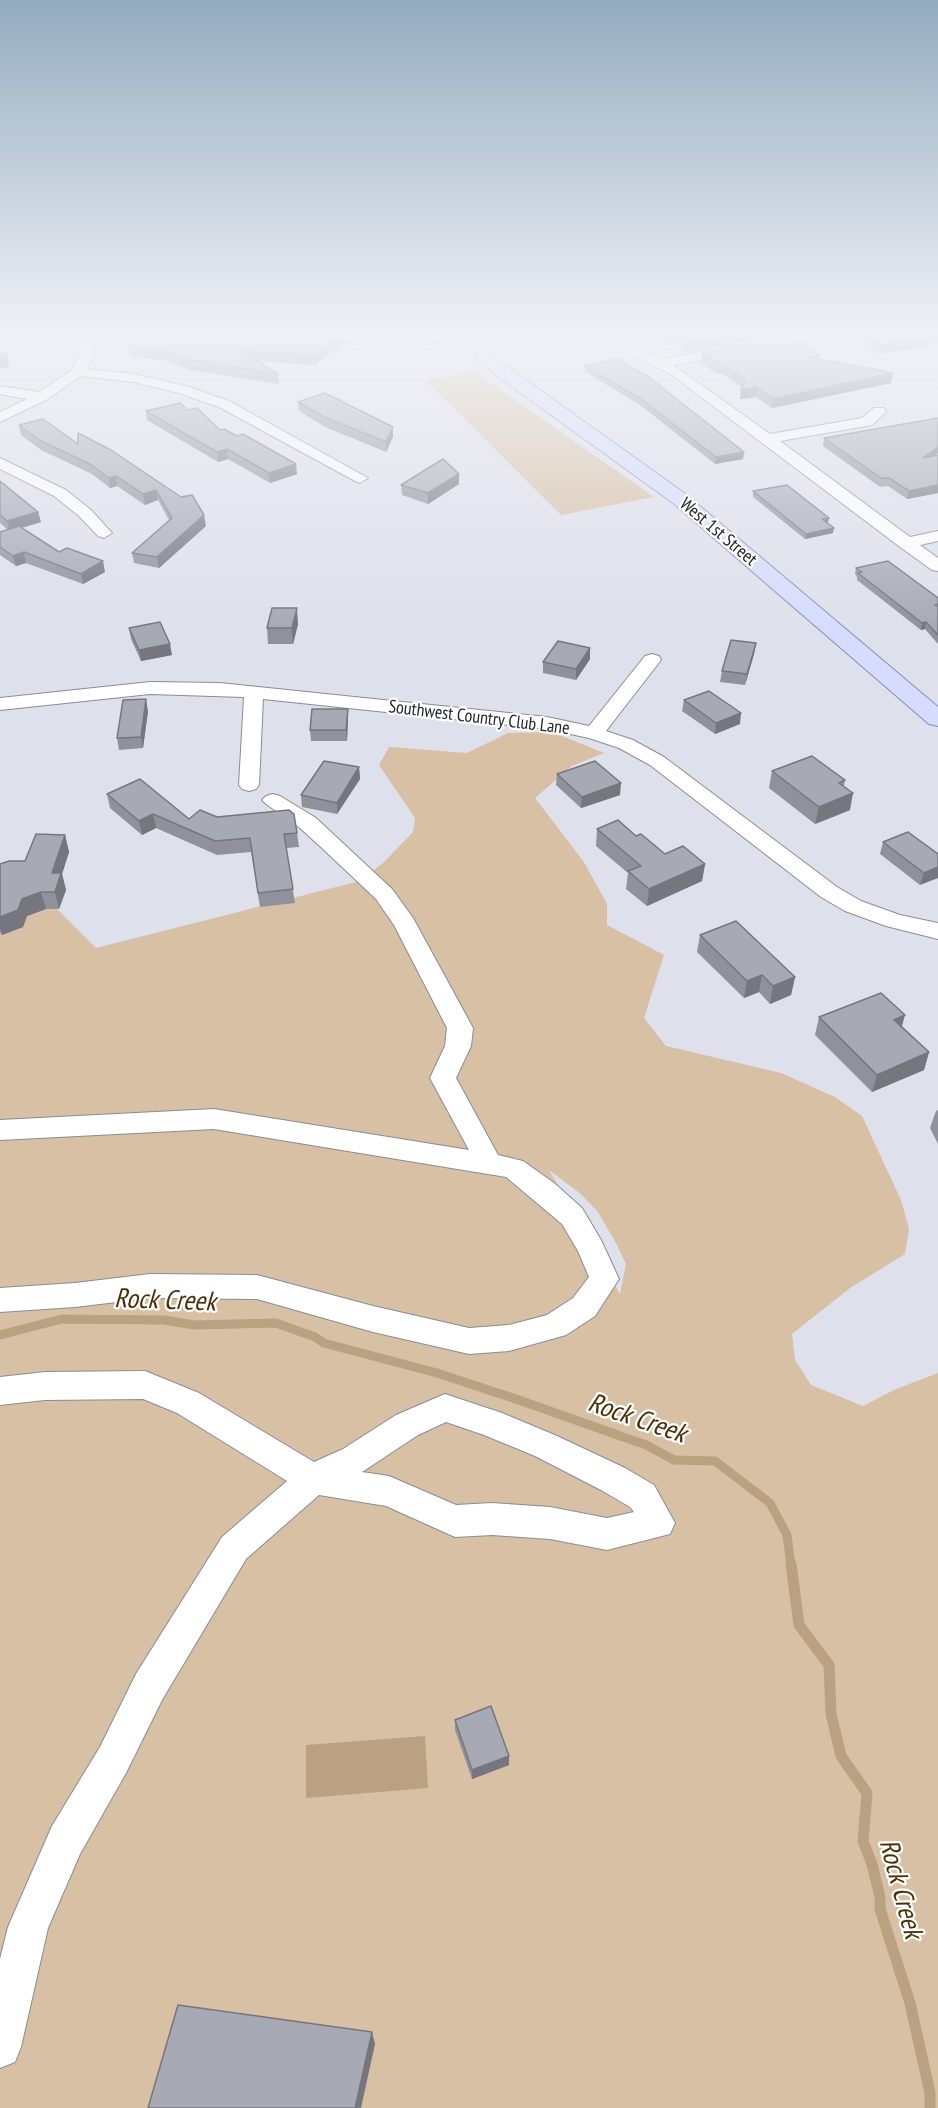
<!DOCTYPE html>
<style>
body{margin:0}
canvas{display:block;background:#dee0eb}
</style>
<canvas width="938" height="2108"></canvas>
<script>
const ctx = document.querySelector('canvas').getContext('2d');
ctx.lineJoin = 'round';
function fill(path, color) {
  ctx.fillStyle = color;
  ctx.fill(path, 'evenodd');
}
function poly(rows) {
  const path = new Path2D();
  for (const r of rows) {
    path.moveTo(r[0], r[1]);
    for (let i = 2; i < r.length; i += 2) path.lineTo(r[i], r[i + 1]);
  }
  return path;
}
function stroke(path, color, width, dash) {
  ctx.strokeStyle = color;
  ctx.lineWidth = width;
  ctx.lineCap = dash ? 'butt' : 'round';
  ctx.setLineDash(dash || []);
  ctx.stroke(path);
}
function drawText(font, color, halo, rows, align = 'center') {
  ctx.font = font + ' "PT Sans Narrow",sans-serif';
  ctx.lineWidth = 4.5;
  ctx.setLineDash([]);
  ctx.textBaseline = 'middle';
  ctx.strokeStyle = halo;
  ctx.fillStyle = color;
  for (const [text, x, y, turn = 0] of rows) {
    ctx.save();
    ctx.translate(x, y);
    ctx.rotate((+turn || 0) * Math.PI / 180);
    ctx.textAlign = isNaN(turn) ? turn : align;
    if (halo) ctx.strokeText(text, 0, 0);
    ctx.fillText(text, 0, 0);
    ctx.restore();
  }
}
fill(poly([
 [475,372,654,497,561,515,425,380],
 [552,732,604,753,572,766,535,798,584,862,607,904,607,925,664,955,644,1018,666,1046,781,1073,835,1097,862,1116,901,1200,909,1229,905,1254,850,1288,792,1334,795,1360,811,1385,863,1406,896,1389,938,1373,938,2108,0,2108,0,882,49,901,96,948,360,881,383,863,413,832,415,818,379,765,389,747,467,753,508,733],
 [549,1170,581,1194,598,1212,617,1245,626,1264,620,1294]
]), '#d7c0a4');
fill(poly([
 [425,1736,428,1788,306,1798,306,1745]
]), '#baa181');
stroke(poly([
 [0,1335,62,1319,164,1320,195,1325,276,1323,315,1337,324,1343,437,1373,516,1399,646,1445,674,1460,715,1461,770,1503,787,1535,791,1565]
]), '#baa181', 9);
stroke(poly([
 [791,1564,799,1625,829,1665,831,1714,841,1756,867,1793,863,1841,872,1864,880,1897,880,1909,910,2003,930,2093,930,2108]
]), '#baa181', 11);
const minor = poly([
 [78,335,91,335,94,355,86,369,134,374,189,387,229,401,368,478,360,483,355,481,219,407,179,393,134,382,81,376,46,400,0,422,0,412,27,399,0,394,0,386,39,392,72,370,80,355,78,335],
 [321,335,403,339,432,335,468,335,462,339,403,347,372,346,327,339,321,335],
 [599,335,615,335,662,359,795,335,828,335,822,339,673,365,770,434,862,418,874,408,884,408,886,411,884,414,872,425,780,441,910,537,938,531,938,541,920,545,938,558,938,571,932,570,900,547,672,375,599,335],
 [0,458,66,490,91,510,112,533,104,538,98,536,79,516,54,496,0,469,0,458],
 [652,654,659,656,661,660,606,731,633,740,664,757,837,887,861,901,900,915,938,923,938,939,886,926,845,911,821,897,650,765,619,748,589,738,547,729,263,699,259,785,256,789,249,791,242,789,239,785,244,697,150,694,0,710,0,698,150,682,220,683,547,717,589,726,645,656,652,654],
 [273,794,280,796,316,818,392,889,413,918,473,1028,471,1046,456,1078,498,1155,523,1161,554,1183,582,1208,601,1240,619,1279,595,1316,566,1335,509,1351,469,1354,373,1332,257,1299,150,1298,75,1307,0,1312,0,1288,75,1283,150,1274,257,1275,373,1306,469,1328,509,1325,547,1315,573,1298,589,1277,578,1251,562,1224,506,1177,214,1129,0,1140,0,1120,214,1109,469,1150,430,1078,445,1046,447,1028,394,925,376,899,324,850,300,828,266,804,262,800,266,796,273,794],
 [145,1371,199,1393,314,1462,343,1449,396,1415,445,1394,502,1413,557,1436,625,1468,654,1485,675,1523,670,1534,607,1550,550,1539,492,1535,455,1537,386,1506,319,1495,246,1559,162,1700,126,1773,80,1854,48,1928,21,2047,15,2062,0,2068,0,1959,8,1927,52,1826,100,1747,136,1674,222,1537,287,1481,177,1413,143,1399,45,1400,0,1405,0,1377,45,1372,145,1371],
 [446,1422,484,1435,535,1456,601,1490,630,1507,634,1512,607,1518,550,1507,492,1503,456,1505,389,1476,362,1472,418,1435,446,1422]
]);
const major = poly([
 [451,335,469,335,505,365,687,495,938,707,938,726,929,724,673,503,493,373,451,335]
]);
stroke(minor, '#8a8c96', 2);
stroke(major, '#868db3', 2);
fill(minor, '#fff');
fill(major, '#d6dcfe');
fill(poly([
 [127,335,342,335,343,344,313,365,257,361,278,374,279,384,191,370,161,359,159,360,130,356,128,346,132,344],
 [654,335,773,335,773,337,686,352,675,344,669,345],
 [847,335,938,335,878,354],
 [702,353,819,355,819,359,891,383,772,408,756,397,740,399,742,387,722,374,715,373,701,362],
 [585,366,744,452,743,459,715,464,640,405,585,372],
 [298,402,393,437,386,452,325,427,299,411],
 [188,410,220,430,297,474,270,483,228,459,218,462,147,420,146,411],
 [938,418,938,453,934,456,938,455,938,493,907,499,888,486,880,487,823,446,824,438],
 [19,425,78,444,78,433,206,526,159,568,134,563,132,553,169,520,158,500,145,505,117,486,110,488,92,474,41,450,21,435],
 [459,474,459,484,428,504,402,495,401,485],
 [0,481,38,512,41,522,22,528,59,552,105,572,83,584,26,563,16,566,0,555,0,532,8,530,0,523],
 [753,491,828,523,828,524,833,533,805,539,753,497],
 [856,568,938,598,938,644,925,629,921,630,857,580,857,577,855,574],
 [298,624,293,644,268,644,267,628],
 [129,628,172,655,141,661,131,639],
 [756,643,754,654,745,685,720,682,722,671],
 [590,659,576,680,543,673,543,662],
 [684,700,740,724,715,734,682,711],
 [148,711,143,748,119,750,117,738],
 [348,720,347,741,311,741,310,730],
 [359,767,360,779,337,814,302,807,301,795],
 [772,771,845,780,844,786,850,810,815,824,769,788],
 [557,774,620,795,581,808,556,785],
 [107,794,189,819,217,817,297,833,299,847,286,848,295,903,260,907,251,852,217,855,156,828,142,835,110,808],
 [597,829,636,836,665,854,705,864,702,881,647,906,626,889,628,873,596,846],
 [65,835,69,852,62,874,66,890,59,909,46,909,27,916,23,927,2,935,0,932,0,864,25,861],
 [883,842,938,854,920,885,880,854],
 [700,935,795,977,791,995,770,1004,759,992,744,998,697,952],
 [819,1017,902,1026,929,1052,924,1070,872,1092,815,1035],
 [938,1110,938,1144,930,1128,936,1111],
 [455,1720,509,1765,472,1779,455,1730]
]), '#90919b');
fill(poly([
 [0,335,23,335,0,338],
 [342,335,343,344,313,365,313,356],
 [675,335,675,344,669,345,670,336],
 [733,335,773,335,773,337,686,352,687,343],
 [938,335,938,344,878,354,880,345],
 [160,349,161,359,159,360,158,351],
 [7,353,9,367,0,369,0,359],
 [893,373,891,383,772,408,773,399],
 [757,387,756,397,740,399,741,390],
 [393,427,393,437,386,452,386,442],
 [938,447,938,453,922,466,923,458],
 [227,449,228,459,218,462,217,452],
 [744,452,743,459,715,464,716,457],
 [296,464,297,474,270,483,269,473],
 [459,474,459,484,428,504,428,493],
 [116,476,117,486,110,488,109,478],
 [938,485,938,493,907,499,909,491],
 [156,490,158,500,145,505,143,494],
 [38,512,41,522,10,531,7,521],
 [204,515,206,526,159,568,157,557],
 [829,518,828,523,821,525,822,519],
 [834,528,833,533,805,539,806,534],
 [24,552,26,563,16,566,13,556],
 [103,561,105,572,83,584,81,574],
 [297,608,298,624,293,644,292,628],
 [926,622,925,629,921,630,922,623],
 [756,643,754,654,745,685,747,674],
 [170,644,172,655,141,661,139,650],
 [590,648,590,659,576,680,576,669],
 [146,699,148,711,143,748,141,737],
 [348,709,348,720,347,741,346,730],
 [741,713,740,724,715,734,716,723],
 [359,767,360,779,337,814,337,803],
 [621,783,620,795,581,808,582,797],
 [853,793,850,810,815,824,819,807],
 [153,814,156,828,142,835,139,821],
 [65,835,69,852,62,874,66,890,59,909,55,892,52,873],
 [705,864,702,881,647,906,649,889],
 [938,867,938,878,920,885,924,873],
 [41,892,46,909,27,916,23,927,2,935,0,928,0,917,22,899],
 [762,975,759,992,744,998,747,981],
 [795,977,791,995,770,1004,773,986],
 [905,1015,900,1033,894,1020],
 [929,1052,924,1070,872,1092,877,1075],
 [509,1756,509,1765,472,1779,472,1770],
 [372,2032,375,2044,361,2108,355,2108]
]), '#75767e');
const building = poly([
 [131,335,342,335,313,356,241,351,278,374,189,360,160,349,158,351,128,346,136,342,131,335],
 [675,335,733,335,687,343,675,335],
 [863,335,938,335,880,345,863,335],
 [791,338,819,355,809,357,893,373,773,399,757,387,741,390,746,380,723,365,716,363,702,353,791,338],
 [0,353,7,353,7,357,0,359,0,353],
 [617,359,650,378,744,452,716,457,641,399,585,366,617,359],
 [325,393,393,427,386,442,324,417,298,402,325,393],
 [180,403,188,410,197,408,220,430,224,429,237,436,243,434,296,464,269,473,227,449,217,452,146,411,180,403],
 [938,418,938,447,923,458,938,455,938,485,909,491,889,478,881,478,824,438,938,418],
 [43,419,78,444,78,433,111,450,181,497,192,495,204,515,157,557,132,553,172,518,156,490,143,494,116,476,109,478,90,464,39,440,19,425,43,419],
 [443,459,459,474,428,493,401,485,443,459],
 [0,481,38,512,7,521,0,515,0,481],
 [787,485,829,518,822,519,834,528,806,534,753,491,787,485],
 [19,526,59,552,67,548,103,561,81,574,24,552,13,556,0,547,0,532,19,526],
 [888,561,938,598,938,604,935,605,938,607,938,635,926,622,922,623,858,573,862,572,856,568,888,561],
 [272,608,297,608,292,628,267,628,272,608],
 [160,622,170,644,139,650,129,628,160,622],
 [731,640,756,643,747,674,722,671,731,640],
 [558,641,590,648,576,669,543,662,558,641],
 [709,691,741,713,716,723,684,700,709,691],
 [146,699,141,737,117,738,123,700,146,699],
 [312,709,348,709,346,730,310,730,312,709],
 [812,756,845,780,839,783,853,793,819,807,772,771,812,756],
 [324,761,359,767,337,803,301,795,324,761],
 [595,761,621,783,582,797,557,774,595,761],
 [140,779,189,819,200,810,217,817,289,810,294,814,297,833,284,834,293,889,258,893,250,838,215,841,153,814,139,821,107,794,140,779],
 [618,820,636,836,641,834,665,854,683,846,705,864,649,889,628,871,641,866,597,829,618,820],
 [908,832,938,854,938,867,924,873,883,842,908,832],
 [36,834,65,835,52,873,61,873,55,892,41,892,22,899,18,910,0,917,0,864,9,861,25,861,36,834],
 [736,921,795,977,773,986,762,975,747,981,700,935,736,921],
 [881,993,905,1015,894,1020,929,1052,877,1075,819,1017,881,993],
 [491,1706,509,1756,472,1770,455,1720,491,1706],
 [178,2005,372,2032,355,2108,148,2108,178,2005]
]);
fill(building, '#a7a9b4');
stroke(building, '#75767e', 1.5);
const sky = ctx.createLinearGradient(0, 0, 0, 630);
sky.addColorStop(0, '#95acbf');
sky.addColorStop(0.53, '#f0f1f6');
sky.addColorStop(1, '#f0f1f600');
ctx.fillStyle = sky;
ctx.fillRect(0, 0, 938, 630);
drawText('18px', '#242529', '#fff', [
 ["West 1st Street",718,532,40],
 ["Southwest Country Club Lane",479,718,7]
]);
drawText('italic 27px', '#4a3006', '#fff', [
 ["Rock Creek",165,1301,2],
 ["Rock Creek",637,1419,19],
 ["Rock Creek",900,1889,75]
]);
</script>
